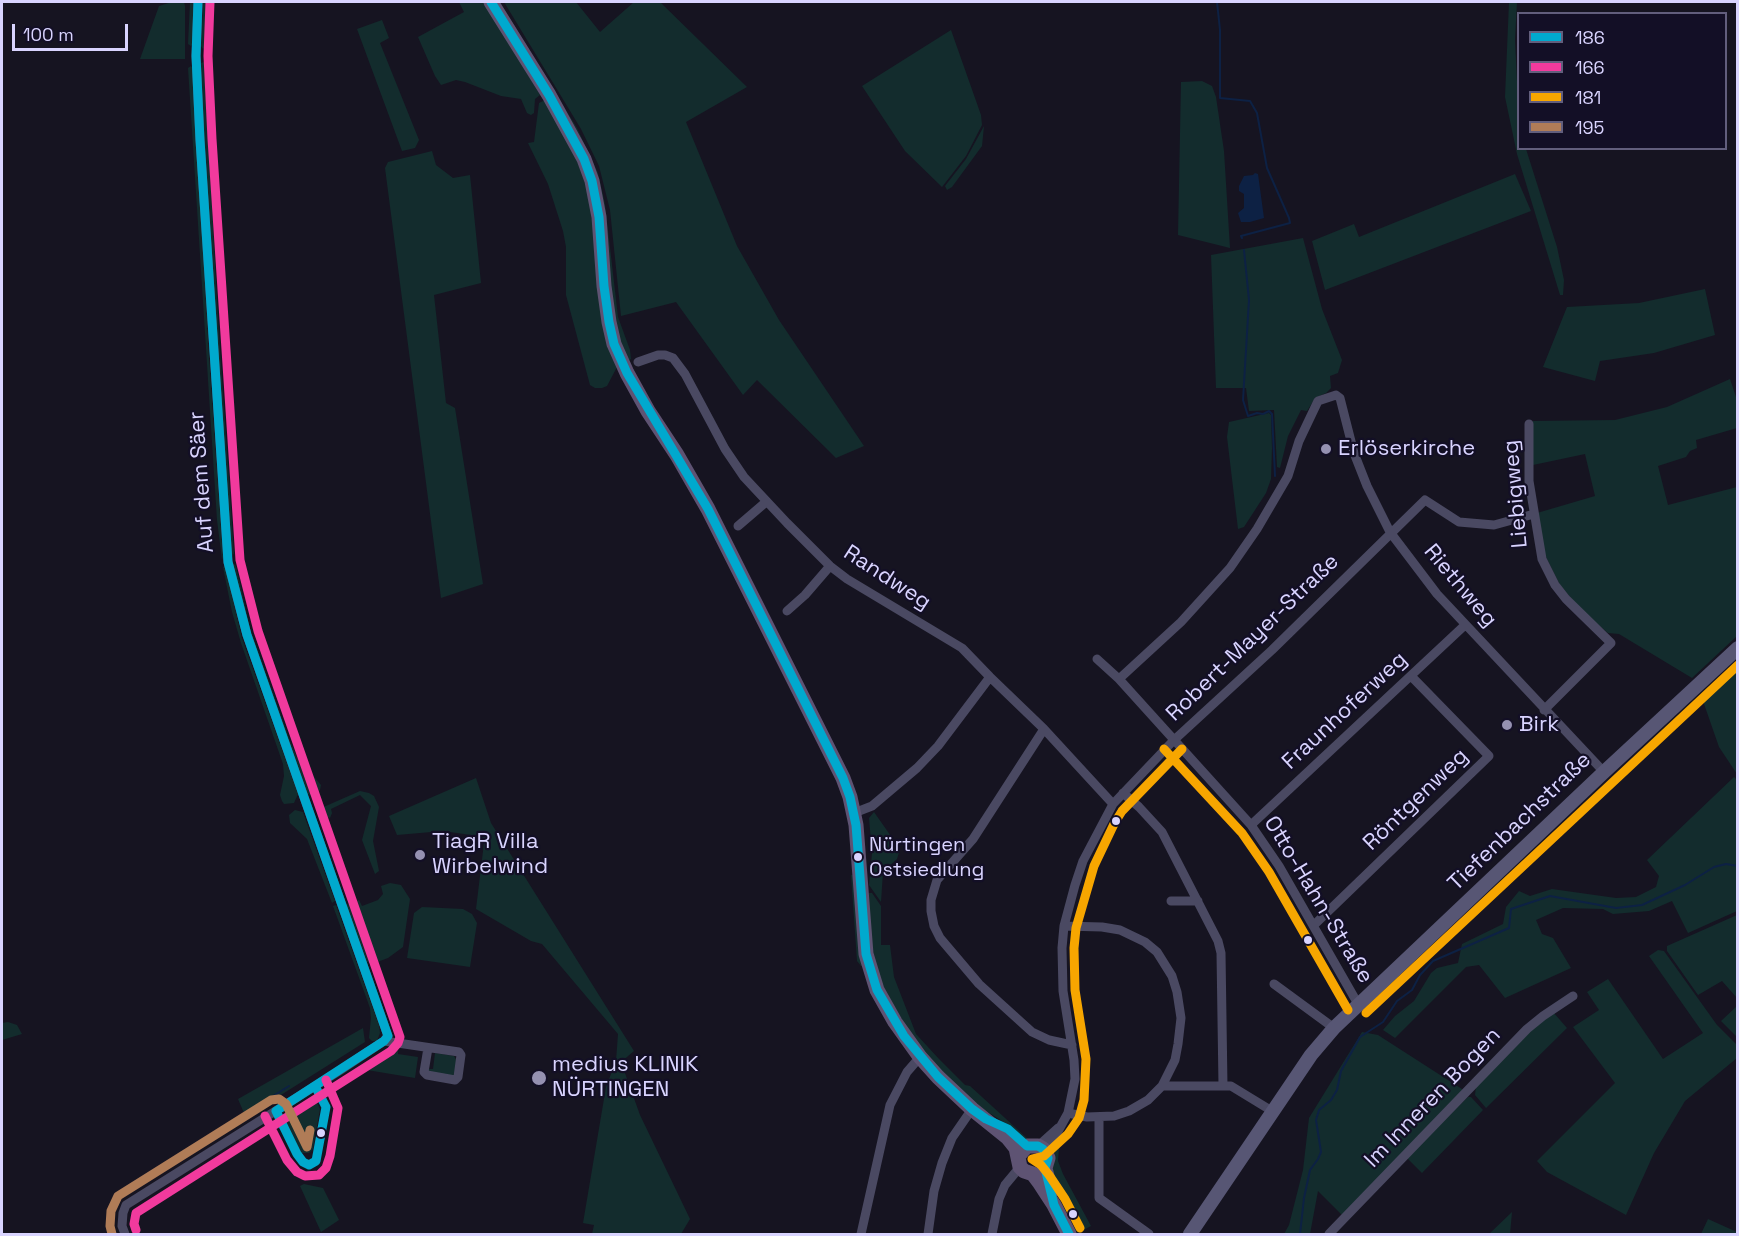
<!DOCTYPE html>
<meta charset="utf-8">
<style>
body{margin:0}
#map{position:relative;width:1739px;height:1236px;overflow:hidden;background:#161421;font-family:"Space Grotesk",sans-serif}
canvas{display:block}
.frame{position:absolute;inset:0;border:3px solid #d9d4ff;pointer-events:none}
.legend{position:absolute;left:1517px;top:12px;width:210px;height:138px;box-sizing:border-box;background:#130f26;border:2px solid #625e7d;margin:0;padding:8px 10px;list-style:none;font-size:18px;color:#d9d4ff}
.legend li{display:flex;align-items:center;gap:12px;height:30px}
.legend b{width:30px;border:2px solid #625e7d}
.scale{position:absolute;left:12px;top:24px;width:116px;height:27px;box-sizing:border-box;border:3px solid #d9d4ff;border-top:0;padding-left:8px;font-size:18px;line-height:21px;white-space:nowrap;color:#d9d4ff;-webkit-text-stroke:4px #130f26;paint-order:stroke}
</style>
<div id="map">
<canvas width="1739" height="1236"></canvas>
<div class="frame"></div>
<ul class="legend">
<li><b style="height:8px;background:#00a9ce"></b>186</li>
<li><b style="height:8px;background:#f13a9d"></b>166</li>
<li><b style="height:8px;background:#f7a600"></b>181</li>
<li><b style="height:8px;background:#b07c57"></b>195</li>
</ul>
<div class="scale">100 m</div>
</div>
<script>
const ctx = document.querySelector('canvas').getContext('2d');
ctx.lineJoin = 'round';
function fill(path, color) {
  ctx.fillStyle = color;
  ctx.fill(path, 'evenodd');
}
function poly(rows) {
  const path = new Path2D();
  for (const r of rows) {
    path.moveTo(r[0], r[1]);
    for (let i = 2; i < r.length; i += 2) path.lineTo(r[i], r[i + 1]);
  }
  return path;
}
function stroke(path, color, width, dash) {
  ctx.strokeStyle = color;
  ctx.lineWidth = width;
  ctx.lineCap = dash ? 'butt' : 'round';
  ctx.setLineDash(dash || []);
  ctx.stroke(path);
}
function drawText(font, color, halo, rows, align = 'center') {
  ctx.font = font + ' "Space Grotesk",sans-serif';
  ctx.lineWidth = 4.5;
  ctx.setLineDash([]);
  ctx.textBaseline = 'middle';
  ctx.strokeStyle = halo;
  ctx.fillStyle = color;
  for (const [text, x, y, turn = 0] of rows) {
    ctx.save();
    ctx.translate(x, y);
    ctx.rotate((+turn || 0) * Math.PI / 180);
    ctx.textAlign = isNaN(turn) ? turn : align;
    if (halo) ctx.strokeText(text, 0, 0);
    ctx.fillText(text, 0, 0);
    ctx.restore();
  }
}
fill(poly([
 [172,2,184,2,185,6,185,59,140,59,159,6],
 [190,2,195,2,193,44,191,46,188,44],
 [203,2,207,2,205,47,203,49,201,46],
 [459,2,485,2,540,95,535,99,534,113,531,115,527,113,521,99,501,96,465,82,456,80,441,85,435,76,418,37,464,12],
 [495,2,500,2,577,128,598,173,605,204,618,317,630,350,631,359,628,361,616,333,597,184],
 [504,2,576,2,600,32,634,2,660,2,747,87,686,122,737,246,779,320,864,446,836,458,757,380,743,395,676,302,621,316,610,210,599,166,581,129],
 [1509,2,1517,2,1515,40,1518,102,1518,148,1526,149,1557,247,1564,280,1563,295,1560,295,1517,154,1505,97],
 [382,20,389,38,380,43,419,140,415,148,402,151,357,29],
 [951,30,981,115,982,125,966,156,942,187,905,151,862,86],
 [204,62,219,335,234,553,232,557,202,126,201,63],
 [191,66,193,68,209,356,223,557,222,560,217,520,188,68],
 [1202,81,1212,86,1216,97,1224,151,1230,248,1178,235,1181,82],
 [545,100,575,155,587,189,617,367,607,386,602,388,595,388,590,385,566,295,566,247,563,231,548,184,528,143,534,142,539,103],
 [984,126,982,146,952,187,947,190,945,186,966,159],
 [432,151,436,165,453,178,470,175,481,283,434,295,446,403,455,408,483,584,441,598,385,168,388,162],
 [1515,174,1531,211,1325,290,1312,241,1354,224,1359,237],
 [1303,238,1322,309,1342,360,1338,373,1330,376,1331,388,1326,393,1315,398,1307,411,1301,410,1288,436,1280,468,1277,467,1274,410,1249,411,1246,388,1216,388,1211,255],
 [1705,289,1715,335,1654,353,1600,361,1595,381,1543,367,1567,307,1639,303],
 [1730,379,1737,400,1737,428,1696,440,1697,448,1690,451,1686,457,1658,466,1668,505,1737,487,1737,636,1692,678,1619,634,1608,633,1583,612,1560,585,1544,553,1537,513,1595,496,1585,454,1533,465,1533,421,1615,420,1667,407],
 [1269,413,1271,415,1272,448,1271,479,1266,493,1244,527,1238,529,1227,437,1229,422],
 [233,563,236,566,250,628,290,741,297,757,321,785,320,790,313,796,305,793,247,628],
 [225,566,242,638,298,794,294,803,284,804,282,801,280,795,284,776,283,764,241,643,232,612,223,567],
 [1737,669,1737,774,1719,747,1703,701],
 [1734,777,1738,781,1737,911,1688,933,1672,901,1649,911,1613,914,1603,909,1563,908,1536,920,1542,934,1553,938,1571,968,1505,998,1479,965,1466,967,1395,1038,1383,1030,1395,1016,1414,1001,1431,973,1437,968,1458,963,1462,944,1503,924,1506,907,1519,891,1530,896,1552,889,1616,898,1636,897,1656,887,1659,876,1647,860],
 [476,778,491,823,634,1051,621,1062,640,1115,690,1219,681,1234,592,1234,594,1225,583,1223,606,1087,616,1061,618,1034,542,944,531,941,476,909,484,843,478,836,443,831,397,835,389,816],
 [360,791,369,793,374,796,379,807,373,841,379,871,375,874,362,840,371,806,360,795,331,809,332,813,330,818,323,816,319,809],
 [295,810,303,812,335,901,332,903,307,839,290,823,289,815],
 [874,812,900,849,897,859,883,872,881,902,869,885,872,853,869,818],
 [851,875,854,875,864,966,861,966,857,961],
 [390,883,401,885,410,899,403,947,388,958,372,964,367,962,346,905,359,900,362,906,378,900,383,894,381,886],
 [866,893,872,893,881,906,881,945,890,945,894,977,916,1034,939,1059,965,1085,970,1086,1028,1139,1025,1139,1008,1125,974,1103,917,1046,872,967],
 [336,905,379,1025,380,1033,377,1041,372,1041,369,1038,371,1018,370,1008,333,906],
 [422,907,463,909,472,914,477,923,470,967,407,958,414,913],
 [1737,915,1737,998,1722,981,1698,995,1667,951,1667,946],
 [1658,950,1664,951,1717,1025,1737,1045,1737,1058,1685,1101,1654,1153,1626,1215,1547,1172,1537,1161,1615,1083,1573,1027,1599,1010,1587,992,1608,979,1663,1059,1703,1033,1649,956],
 [1737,1006,1737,1037,1721,1021],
 [1553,1012,1567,1028,1486,1108,1475,1095,1476,1086,1536,1024],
 [8,1022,17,1025,22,1034,2,1040,2,1023],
 [363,1028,365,1042,246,1117,244,1113,238,1099],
 [1362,1032,1378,1035,1465,1091,1342,1215,1318,1191,1310,1234,1284,1234,1289,1225,1303,1170,1309,1118],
 [396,1047,398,1047,398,1054,418,1057,415,1078,361,1069],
 [435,1053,454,1056,457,1061,455,1074,450,1077,429,1073,427,1069,433,1069],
 [1468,1097,1471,1097,1483,1110,1422,1173,1406,1157],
 [315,1098,320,1109,313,1149,309,1153,301,1153,298,1151,283,1119],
 [1057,1147,1059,1148,1058,1161,1063,1174,1091,1226,1078,1233,1050,1174,1053,1153],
 [304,1184,323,1188,339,1220,321,1232,300,1186],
 [1512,1212,1510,1234,1489,1234],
 [1708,1219,1737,1232,1737,1234,1701,1234]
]), '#132c2d');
fill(poly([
 [1255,173,1258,174,1264,218,1250,222,1241,222,1238,213,1244,208,1244,194,1239,191,1239,186,1244,176,1253,175]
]), '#0d2144');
stroke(poly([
 [1217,2,1220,30,1220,98,1250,101,1257,113,1267,168,1289,218,1290,223,1241,236,1242,238],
 [1244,250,1249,300,1243,400,1248,416,1257,413,1263,414,1269,411,1272,414,1275,476],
 [248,1112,289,1086],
 [126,1187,238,1118],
 [1300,1234,1304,1198,1310,1170,1318,1159,1321,1152,1316,1120,1319,1110,1331,1100,1337,1090,1341,1071,1360,1037,1383,1022,1397,1001,1412,990,1420,975,1433,961,1509,928,1511,909,1550,896,1616,908,1642,905,1685,885,1714,867,1726,864,1738,866]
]), '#0d2144', 2);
stroke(poly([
 [638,362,658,355,665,355,673,358,685,374,725,449,744,477,787,523,830,566,847,579,962,648,990,677,1044,729,1113,804],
 [1529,424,1529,481,1542,559,1555,585,1566,599,1611,643,1544,710],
 [738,526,766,502],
 [787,611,805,595,830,566],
 [1097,659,1119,679,1251,825,1279,866,1358,1004],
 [1119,679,1181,622,1230,568,1257,529,1288,476,1299,441,1318,401,1336,395,1340,398,1354,453,1367,486,1390,532,1437,594,1604,772],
 [1044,729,973,839,937,880,931,900,931,911,934,926,940,938,979,984,1032,1032,1049,1040,1072,1045],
 [1123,793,1139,807,1162,832,1218,941,1221,953,1223,1086],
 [854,813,872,806,917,768,938,746,990,677],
 [1251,825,1465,625],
 [1171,901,1198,901],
 [1314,925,1489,756,1411,676],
 [1064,926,1102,927,1120,930,1145,942,1157,952,1172,976,1177,992,1181,1018,1178,1044,1175,1060,1162,1086,1148,1100,1129,1111,1114,1116,1087,1117,1068,1113],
 [1274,984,1334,1028],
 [384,1041,459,1052,461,1055,458,1077,455,1080,427,1075,424,1072,428,1048],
 [1162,1086,1231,1086,1272,1111],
 [1099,1117,1099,1198,1149,1234],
 [1038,1146,1058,1128],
 [1046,1153,1068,1113,1075,1079,1074,1060,1063,991,1062,948,1064,926,1075,885,1083,861,1113,804,1173,741,1272,650,1425,500,1459,522,1494,525,1534,514],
 [125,1234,122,1226,123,1213,126,1205,339,1071,384,1041,388,1036,247,635,228,562,200,140,196,56,198,2],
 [861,1234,890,1105,907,1072,920,1057],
 [928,1234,934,1191,942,1163,952,1138,972,1109],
 [992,1234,999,1199,1005,1185,1020,1167],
 [1329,1234,1527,1029,1543,1016,1573,996]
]), '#4a4962', 9);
stroke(poly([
 [1190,1234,1311,1055,1334,1028,1604,772,1738,648]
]), '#575674', 14);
stroke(poly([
 [491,2,549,95,584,159,592,181,599,217,604,286,609,322,614,344,627,373,648,411,677,455,708,509,843,778,850,797,856,825,866,954,877,990,895,1022,920,1057,938,1077,972,1109,1008,1138,1016,1148,1020,1167,1024,1171,1033,1174,1039,1182,1054,1205,1069,1234],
 [1019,1155,1027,1146,1038,1146,1043,1149,1048,1158,1045,1168,1051,1192]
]), '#5e5373', 15);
stroke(poly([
 [198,2,196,56,200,140,228,562,247,635,388,1036,384,1041,276,1111,297,1154,303,1162,309,1165,316,1161,326,1107,315,1086],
 [491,2,549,95,584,159,592,181,599,217,604,286,609,322,614,344,627,373,708,509,843,778,850,797,856,825,866,954,877,990,904,1036,938,1077,972,1109,986,1119,1008,1129,1027,1146,1038,1146,1043,1149,1048,1158,1045,1168,1054,1205,1069,1234]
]), '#00a9ce', 9);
stroke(poly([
 [265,1116,287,1160,297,1172,305,1176,319,1175,326,1168,330,1156,338,1108,326,1080],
 [136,1230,134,1224,136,1213,391,1051,398,1043,400,1037,258,631,240,560,212,139,208,56,210,2]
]), '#f13a9d', 9);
stroke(poly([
 [1164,749,1242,833,1269,872,1348,1010],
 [1366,1013,1738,665],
 [1080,1228,1065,1199,1049,1175,1041,1165,1032,1159,1044,1156,1068,1134,1079,1118,1084,1100,1086,1059,1075,990,1074,948,1076,928,1094,866,1114,824,1122,811,1182,749]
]), '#f7a600', 9);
stroke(poly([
 [112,1234,110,1226,111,1211,118,1196,271,1100,279,1099,286,1104,307,1147,310,1130]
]), '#b07c57', 9);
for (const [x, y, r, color] of [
 [1326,449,6,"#9591b1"],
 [1507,725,6,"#9591b1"],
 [1116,821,5,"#d9d4ff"],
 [420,855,6,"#9591b1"],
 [858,857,5,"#d9d4ff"],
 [1308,940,5,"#d9d4ff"],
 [539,1078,8,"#9591b1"],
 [321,1133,5,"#d9d4ff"],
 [1073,1214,5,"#d9d4ff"]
]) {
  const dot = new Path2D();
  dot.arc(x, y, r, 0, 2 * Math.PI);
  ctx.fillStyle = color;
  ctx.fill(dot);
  stroke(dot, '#130f26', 2);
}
drawText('20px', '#d9d4ff', '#130f26', [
 ["Nürtingen",869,846],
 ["Ostsiedlung",869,871]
], 'left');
drawText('22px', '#d9d4ff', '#130f26', [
 ["Erlöserkirche",1338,449],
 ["Birk",1519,725],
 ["TiagR Villa",432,842],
 ["Wirbelwind",432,867],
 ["medius KLINIK",552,1065],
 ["NÜRTINGEN",552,1090]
], 'left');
drawText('22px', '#d9d4ff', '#130f26', [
 ["Auf dem Säer",202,482,-94],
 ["Liebigweg",1516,494,-95],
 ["Randweg",887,578,33],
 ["Riethweg",1460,586,50],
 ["Robert-Mayer-Straße",1253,638,-44],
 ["Fraunhoferweg",1345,711,-43],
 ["Röntgenweg",1416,800,-44],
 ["Tiefenbachstraße",1520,822,-44],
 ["Otto-Hahn-Straße",1318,900,59],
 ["Im Inneren Bogen",1433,1098,-46]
]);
</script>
